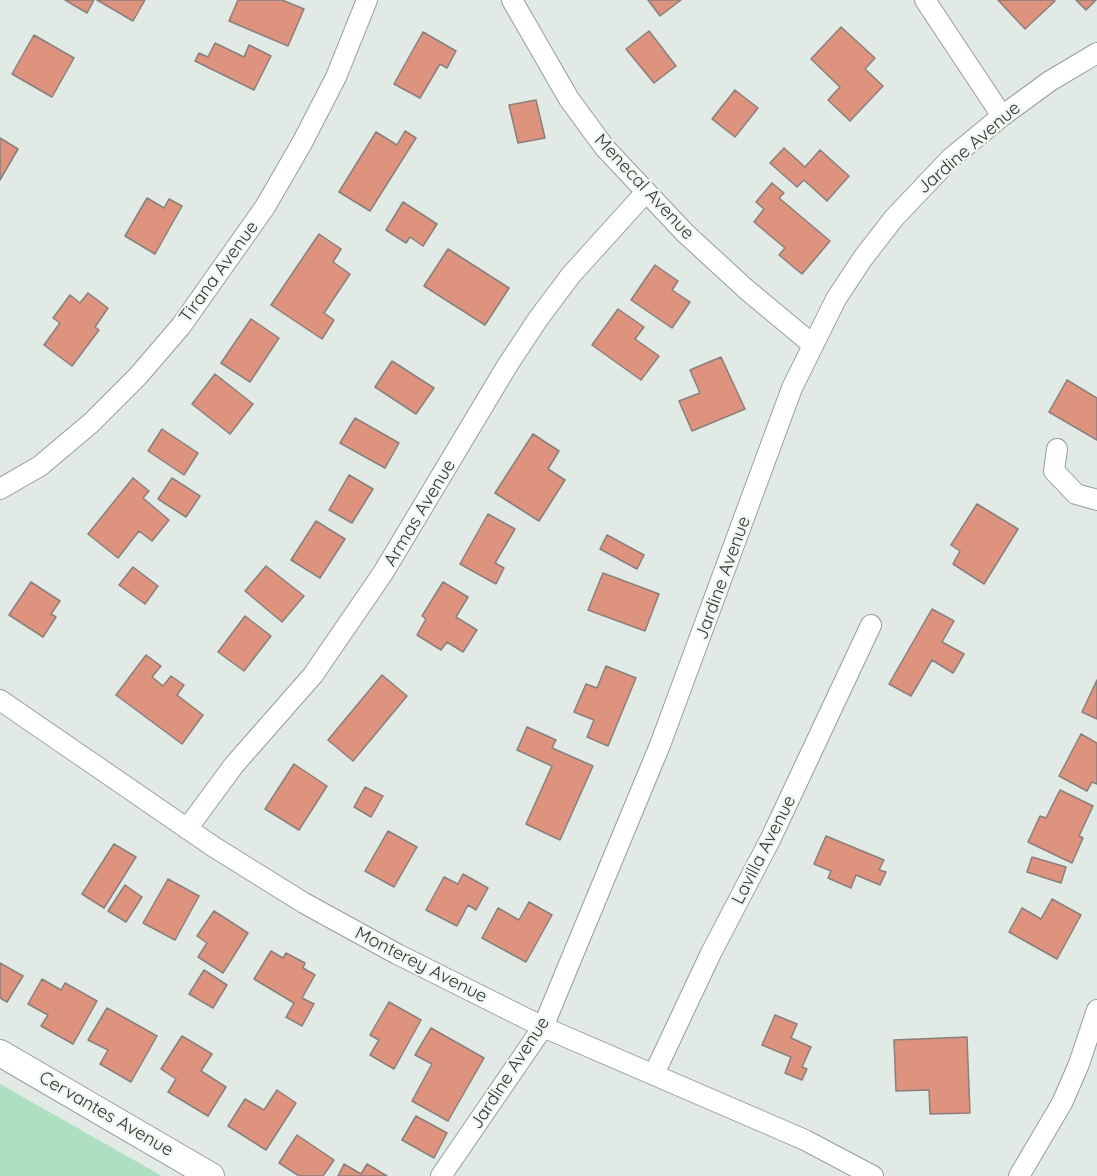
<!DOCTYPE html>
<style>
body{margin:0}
canvas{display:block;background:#e1eae4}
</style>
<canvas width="1097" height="1176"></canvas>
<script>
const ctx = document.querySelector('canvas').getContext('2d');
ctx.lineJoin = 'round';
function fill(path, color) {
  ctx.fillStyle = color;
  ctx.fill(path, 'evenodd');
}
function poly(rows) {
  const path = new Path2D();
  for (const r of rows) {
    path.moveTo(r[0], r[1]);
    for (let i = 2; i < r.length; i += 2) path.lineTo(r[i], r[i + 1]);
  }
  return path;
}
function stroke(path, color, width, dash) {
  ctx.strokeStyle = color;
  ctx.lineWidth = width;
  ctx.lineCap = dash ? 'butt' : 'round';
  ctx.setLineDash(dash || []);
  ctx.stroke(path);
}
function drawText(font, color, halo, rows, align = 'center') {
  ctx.font = font + ' Quicksand,sans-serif';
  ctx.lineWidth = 4.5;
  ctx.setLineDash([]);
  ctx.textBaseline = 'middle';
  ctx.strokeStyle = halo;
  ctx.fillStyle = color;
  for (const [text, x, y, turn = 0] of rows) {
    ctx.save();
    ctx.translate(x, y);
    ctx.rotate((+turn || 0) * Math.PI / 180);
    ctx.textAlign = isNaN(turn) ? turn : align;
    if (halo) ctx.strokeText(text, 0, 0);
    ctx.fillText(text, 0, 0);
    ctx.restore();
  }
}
fill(poly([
 [0,1084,162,1176,0,1176]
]), '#addfc0');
const building = poly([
 [65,0,94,0,87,13,65,0],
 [97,0,145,0,133,21,97,0],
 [238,0,282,0,304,9,288,46,229,21,238,0],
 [648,0,681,0,660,16,648,0],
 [998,0,1054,0,1055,1,1025,29,998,0],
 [1076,0,1096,0,1086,10,1076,0],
 [841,27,875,58,865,69,883,86,850,121,828,100,840,87,811,59,841,27],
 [649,31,676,66,654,83,626,49,649,31],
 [423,32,456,51,447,68,440,64,420,98,394,84,423,32],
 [34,35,74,58,52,97,12,74,34,35],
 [215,43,244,57,249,45,271,56,254,90,195,61,199,53,208,57,215,43],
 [735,90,758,108,735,137,712,119,735,90],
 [536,100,545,138,518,143,509,105,536,100],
 [405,131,416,138,370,211,339,192,376,132,397,145,405,131],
 [0,138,18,149,0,180,0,138],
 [784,148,805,167,820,150,849,176,827,201,804,180,797,187,770,163,784,148],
 [772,183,784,193,779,198,830,241,802,274,779,255,785,248,754,222,764,209,756,202,772,183],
 [147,198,164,208,169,199,182,206,155,254,125,236,147,198],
 [403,202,437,224,423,246,410,237,406,243,386,230,403,202],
 [319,234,341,249,333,262,350,274,324,313,334,320,322,339,271,305,319,234],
 [448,249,509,288,485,325,424,286,448,249],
 [655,265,678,281,672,290,690,302,672,328,631,300,655,265],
 [88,293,108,308,95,327,99,330,72,366,44,345,60,323,53,318,70,295,80,303,88,293],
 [618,309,644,327,635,339,659,356,641,380,592,345,618,309],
 [251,319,279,338,250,382,221,363,251,319],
 [721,357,745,409,692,431,679,401,700,393,690,370,721,357],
 [392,361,434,388,416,414,375,387,392,361],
 [215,374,253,404,230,434,192,404,215,374],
 [1067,380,1097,398,1097,440,1049,412,1067,380],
 [355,418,399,443,385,468,340,443,355,418],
 [162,429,198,453,184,475,148,451,162,429],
 [533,434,559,451,548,469,565,480,539,521,495,493,533,434],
 [349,475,373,489,352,523,329,510,349,475],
 [133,478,149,491,143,498,169,520,152,541,139,531,118,558,88,534,133,478],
 [172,478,200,496,186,517,158,499,172,478],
 [977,504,1018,529,984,584,953,564,960,551,951,545,977,504],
 [488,514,515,529,495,563,504,568,496,584,460,564,488,514],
 [316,521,345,539,320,578,291,560,316,521],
 [607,535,644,555,637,569,600,549,607,535],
 [266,566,304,596,282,622,245,591,266,566],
 [133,567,158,586,145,604,119,585,133,567],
 [603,573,659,594,645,631,588,610,603,573],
 [31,582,60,601,51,614,56,617,43,637,9,615,31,582],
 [443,582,468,597,456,617,477,630,463,652,447,642,441,650,417,635,426,619,422,616,443,582],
 [932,609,954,621,942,642,964,654,953,673,932,660,911,696,889,684,932,609],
 [245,616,271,636,244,671,218,652,245,616],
 [146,655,161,666,152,677,163,686,171,676,184,685,177,695,203,715,182,744,116,695,146,655],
 [606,666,636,678,608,746,587,737,594,720,574,712,586,684,597,688,606,666],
 [382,675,407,696,353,761,328,740,382,675],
 [1097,680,1097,719,1082,712,1097,680],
 [527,727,556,740,552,748,593,766,560,840,526,824,552,766,517,750,527,727],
 [1081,734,1097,743,1097,784,1092,782,1087,791,1059,776,1081,734],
 [294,764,327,786,299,830,265,809,294,764],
 [365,787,383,796,371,817,354,807,365,787],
 [1060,790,1093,806,1079,836,1083,838,1072,863,1028,842,1040,816,1046,818,1060,790],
 [388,831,417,847,394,887,365,871,388,831],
 [826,836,884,860,879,870,886,872,880,885,856,875,851,888,828,878,831,871,814,864,826,836],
 [114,844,136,857,104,908,82,894,114,844],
 [1032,857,1066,867,1061,883,1027,872,1032,857],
 [463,874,488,888,476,910,468,905,457,926,426,910,444,877,458,884,463,874],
 [168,879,199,896,175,940,143,923,168,879],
 [125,885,142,897,126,922,108,911,125,885],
 [1052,899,1081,915,1057,959,1009,932,1022,908,1041,919,1052,899],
 [529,902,552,915,526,962,482,938,498,908,519,920,529,902],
 [214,911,248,933,223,973,198,957,207,943,197,936,214,911],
 [271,951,283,958,286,953,305,963,303,968,315,975,302,998,314,1004,302,1026,286,1017,294,1003,254,979,271,951],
 [0,963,23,976,7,1002,0,998,0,963],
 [204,970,227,985,213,1008,189,994,204,970],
 [42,979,61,990,65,983,97,1001,73,1044,41,1026,48,1015,28,1004,42,979],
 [389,1002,421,1020,394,1069,370,1055,379,1040,370,1035,389,1002],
 [107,1008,157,1036,131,1082,100,1064,108,1050,88,1040,107,1008],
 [775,1015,797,1024,791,1038,811,1047,802,1067,807,1069,802,1080,785,1073,791,1057,762,1045,775,1015],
 [431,1028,484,1058,448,1121,412,1101,432,1064,415,1055,431,1028],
 [182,1036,212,1054,201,1071,226,1087,208,1116,168,1092,176,1079,161,1069,182,1036],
 [967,1037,970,1113,930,1114,929,1090,896,1091,894,1040,967,1037],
 [277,1090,296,1103,266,1150,228,1126,245,1099,264,1110,277,1090],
 [416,1116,447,1133,434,1158,402,1140,416,1116],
 [297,1135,334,1160,323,1176,299,1176,279,1163,297,1135],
 [344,1164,361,1174,367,1164,387,1176,338,1176,344,1164]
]);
fill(building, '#de937e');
stroke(building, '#897f7c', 1.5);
const minor = poly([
 [512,0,569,99,605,148,685,233,747,290,812,344],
 [925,0,1002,116],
 [1057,449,1054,471,1076,494,1097,500],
 [0,489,40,466,91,423,138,376,181,326,265,207,302,143,336,77,367,0],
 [0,700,214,847,304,903,397,954,543,1027,805,1140,873,1176],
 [187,829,234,765,313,675,383,573,507,366,538,319,571,275,646,192],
 [654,1074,711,953,771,838,871,625],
 [441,1176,543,1027,660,745,792,388,836,299,863,258,894,218,951,158,1002,116,1050,81,1097,53],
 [1019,1176,1062,1103,1079,1064,1097,1010]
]);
const tertiary = poly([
 [0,1053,211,1176]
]);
stroke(minor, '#959e98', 22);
stroke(tertiary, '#959e98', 28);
stroke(minor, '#fff', 20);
stroke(tertiary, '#fff', 26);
drawText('18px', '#303432', '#eef8f1', [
 ["Jardine Avenue",969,148,-41],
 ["Menecal Avenue",644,187,47],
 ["Tirana Avenue",219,272,-54],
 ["Armas Avenue",420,513,-59],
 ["Jardine Avenue",723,578,-70],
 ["Lavilla Avenue",764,850,-63],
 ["Monterey Avenue",421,965,27],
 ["Jardine Avenue",510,1073,-57],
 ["Cervantes Avenue",106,1114,30]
]);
</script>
